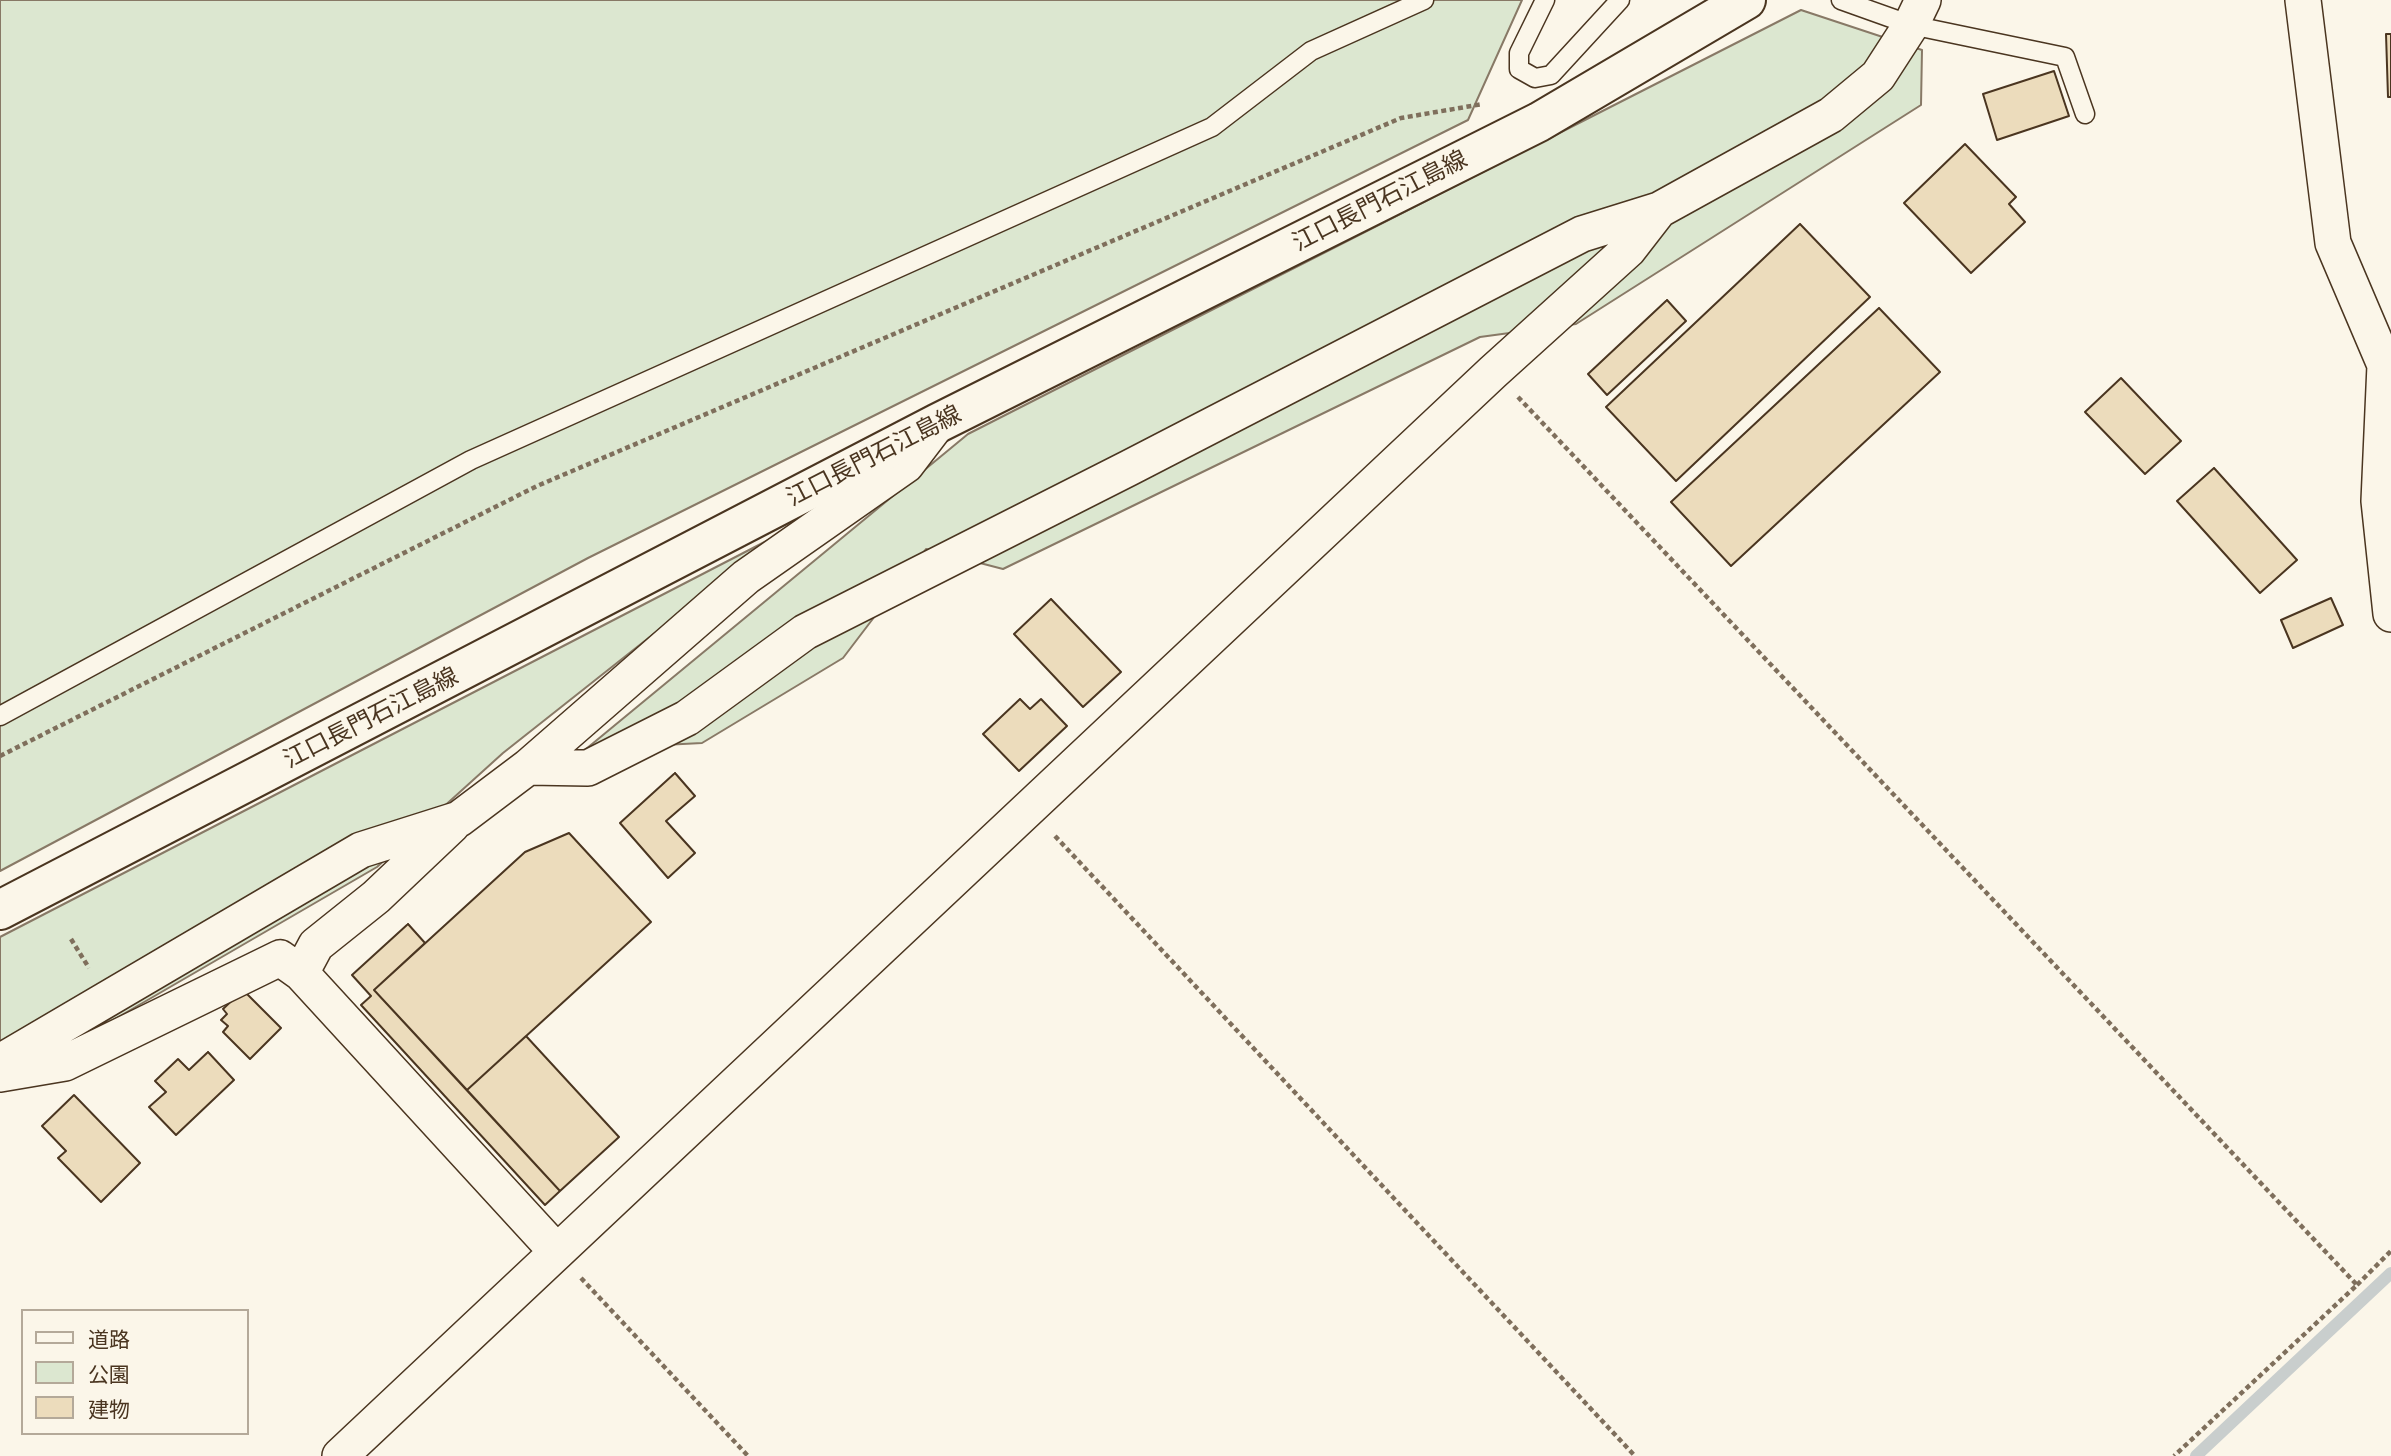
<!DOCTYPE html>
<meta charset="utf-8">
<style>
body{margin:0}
#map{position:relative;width:2391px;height:1456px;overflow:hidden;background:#fbf6e9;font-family:"Public Sans","Noto Sans JP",sans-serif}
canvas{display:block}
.legend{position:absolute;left:21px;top:1309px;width:228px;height:126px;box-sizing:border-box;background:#fbf6e9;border:2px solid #b4a999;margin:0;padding:9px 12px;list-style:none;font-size:21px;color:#4a3520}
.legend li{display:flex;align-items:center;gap:14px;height:35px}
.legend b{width:35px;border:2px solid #b4a999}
</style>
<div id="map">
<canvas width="2391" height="1456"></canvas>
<ul class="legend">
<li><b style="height:9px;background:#fbf6e9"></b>道路</li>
<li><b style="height:19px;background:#dce7d0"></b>公園</li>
<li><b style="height:19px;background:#ecdcbc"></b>建物</li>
</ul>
</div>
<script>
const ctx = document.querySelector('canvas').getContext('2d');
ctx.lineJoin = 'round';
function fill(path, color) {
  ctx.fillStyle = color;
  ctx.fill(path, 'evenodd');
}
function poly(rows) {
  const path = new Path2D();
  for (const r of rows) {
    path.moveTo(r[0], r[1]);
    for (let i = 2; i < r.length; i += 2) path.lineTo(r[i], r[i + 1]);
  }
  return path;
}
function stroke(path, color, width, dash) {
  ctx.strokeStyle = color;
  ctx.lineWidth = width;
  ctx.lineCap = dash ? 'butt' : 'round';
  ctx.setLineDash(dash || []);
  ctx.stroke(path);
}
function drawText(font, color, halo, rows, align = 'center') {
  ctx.font = font + ' "Public Sans","Noto Sans JP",sans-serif';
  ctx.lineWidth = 5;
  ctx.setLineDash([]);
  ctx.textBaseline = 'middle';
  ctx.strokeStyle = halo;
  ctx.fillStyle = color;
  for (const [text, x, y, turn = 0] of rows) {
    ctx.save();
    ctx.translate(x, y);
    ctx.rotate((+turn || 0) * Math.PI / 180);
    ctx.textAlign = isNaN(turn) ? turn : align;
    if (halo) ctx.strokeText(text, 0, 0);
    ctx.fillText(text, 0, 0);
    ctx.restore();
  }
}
const green = poly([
 [0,0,1522,0,1468,120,588,558,0,871,0,0],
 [1801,10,1922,50,1921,105,1576,324,1480,337,1003,569,926,549,843,658,702,743,586,749,968,434,1801,10],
 [780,534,503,753,377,867,77,1041,0,1058,0,937,780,534]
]);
fill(green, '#dce7d0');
stroke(green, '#887966', 2);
stroke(poly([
 [2196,1456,2391,1273]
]), '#c9cecd', 12);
const building = poly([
 [2386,34,2391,34,2391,97,2388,97,2386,34],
 [2054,71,2069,116,1997,140,1983,94,2054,71],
 [1965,144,2016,197,2009,204,2025,222,1971,273,1904,203,1965,144],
 [1800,224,1870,297,1676,481,1606,407,1800,224],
 [1667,300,1686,321,1607,395,1588,374,1667,300],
 [1879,308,1940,372,1731,566,1671,502,1879,308],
 [2121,378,2181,441,2145,474,2085,412,2121,378],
 [2214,468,2297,560,2260,593,2177,501,2214,468],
 [2331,598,2343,625,2293,648,2281,620,2331,598],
 [1051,599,1121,672,1083,707,1014,634,1051,599],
 [1020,699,1030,709,1041,699,1067,726,1019,771,983,734,1020,699],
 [675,773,695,796,666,821,695,853,668,878,620,823,675,773],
 [569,833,651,922,467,1090,374,990,525,852,569,833],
 [408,924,425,943,374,990,560,1191,545,1205,361,1005,371,996,352,975,408,924],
 [243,990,281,1028,250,1059,223,1032,228,1026,221,1020,227,1014,223,1009,243,990],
 [526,1036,619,1137,560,1191,467,1090,526,1036],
 [208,1052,234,1080,176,1135,149,1107,166,1092,155,1081,178,1059,189,1070,208,1052],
 [74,1095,140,1163,101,1202,58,1158,66,1151,42,1126,74,1095]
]);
fill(building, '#ecdcbc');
stroke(building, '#4a3520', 2);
const service = poly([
 [1545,0,1519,53,1519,69,1535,78,1551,75,1620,0],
 [1841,0,1911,25,2065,57,2085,114],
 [0,716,471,460,1212,127,1311,51,1424,0]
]);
const minor = poly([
 [2303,0,2333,243,2385,365,2379,501,2391,614],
 [528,767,588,768,687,718,805,632,1129,468,1582,234,1659,210,1831,115,1878,76,1911,25,1923,0],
 [301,973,316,945,376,897,452,825],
 [0,1062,361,850,459,819,528,767,746,577,906,465,938,423],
 [0,1074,65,1063,280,958,301,973,557,1252],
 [340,1456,1493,372,1628,250,1659,210]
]);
const secondary = poly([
 [0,910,938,423,1539,122,1746,0]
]);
stroke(service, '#4a3520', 21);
stroke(minor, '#4a3520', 38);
stroke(secondary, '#4a3520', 42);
stroke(poly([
 [1518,397,2357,1285,2174,1456],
 [0,756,537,486,1401,118,1483,104],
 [1055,836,1635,1456],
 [71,939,89,968],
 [581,1278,748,1456],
 [2357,1285,2391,1251]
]), '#7f6f5c', 4.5, [5, 3.5]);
stroke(service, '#fbf6e9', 18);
stroke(minor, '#fbf6e9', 35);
stroke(secondary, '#fbf6e9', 38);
drawText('24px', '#4a3520', '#fbf6e9', [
 ["江口長門石江島線",1380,201,-27],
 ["江口長門石江島線",874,456,-27],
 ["江口長門石江島線",371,718,-27]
]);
</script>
